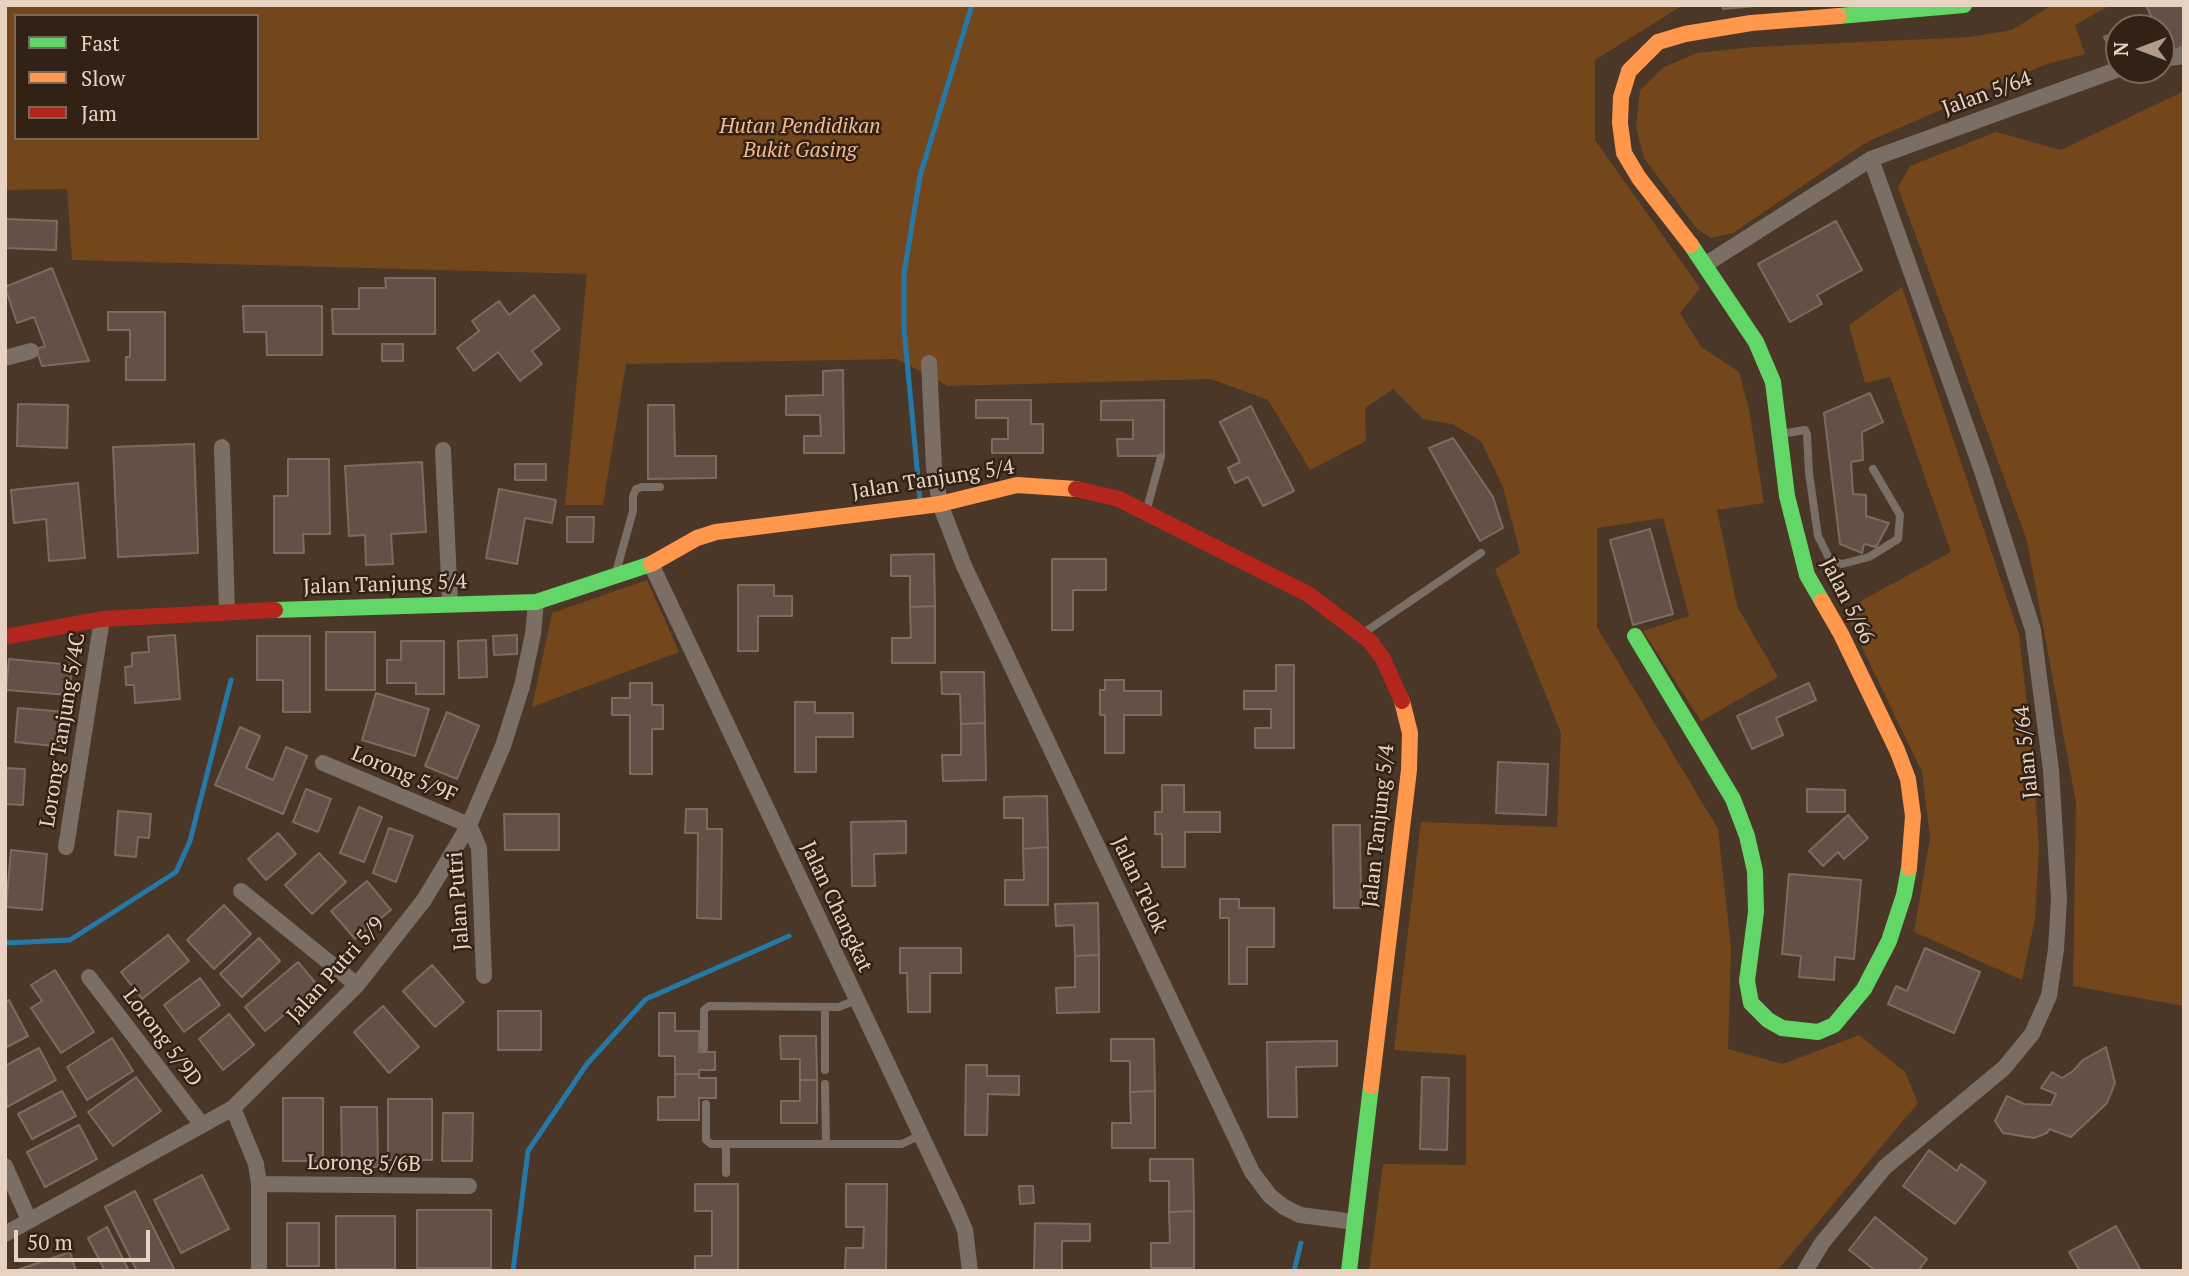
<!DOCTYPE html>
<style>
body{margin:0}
#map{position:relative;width:2189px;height:1276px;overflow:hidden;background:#4a3727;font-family:"PT Serif",serif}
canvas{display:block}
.frame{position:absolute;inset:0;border:7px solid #e8d3c3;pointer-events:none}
.legend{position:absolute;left:14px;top:14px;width:245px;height:126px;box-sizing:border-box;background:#312215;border:2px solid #7a695b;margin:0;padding:9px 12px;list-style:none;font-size:21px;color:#e8d3c3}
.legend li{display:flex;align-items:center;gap:14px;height:35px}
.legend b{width:35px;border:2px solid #7a695b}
.north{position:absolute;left:2105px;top:14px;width:70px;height:70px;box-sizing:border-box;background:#312215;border:2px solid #7a695b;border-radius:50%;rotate:270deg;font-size:19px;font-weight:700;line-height:28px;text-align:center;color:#e8d3c3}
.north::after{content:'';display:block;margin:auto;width:24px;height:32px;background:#b19c8c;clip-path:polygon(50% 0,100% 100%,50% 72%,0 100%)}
.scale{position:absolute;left:14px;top:1230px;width:136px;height:32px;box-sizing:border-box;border:4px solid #e8d3c3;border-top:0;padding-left:9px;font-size:21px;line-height:24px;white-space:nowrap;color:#e8d3c3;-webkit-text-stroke:5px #312215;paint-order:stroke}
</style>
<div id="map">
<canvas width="2189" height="1276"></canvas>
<div class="frame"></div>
<ul class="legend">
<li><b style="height:9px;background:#63d668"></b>Fast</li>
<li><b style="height:9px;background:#ff974d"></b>Slow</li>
<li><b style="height:9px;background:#b3261e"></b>Jam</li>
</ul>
<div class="north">N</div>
<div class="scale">50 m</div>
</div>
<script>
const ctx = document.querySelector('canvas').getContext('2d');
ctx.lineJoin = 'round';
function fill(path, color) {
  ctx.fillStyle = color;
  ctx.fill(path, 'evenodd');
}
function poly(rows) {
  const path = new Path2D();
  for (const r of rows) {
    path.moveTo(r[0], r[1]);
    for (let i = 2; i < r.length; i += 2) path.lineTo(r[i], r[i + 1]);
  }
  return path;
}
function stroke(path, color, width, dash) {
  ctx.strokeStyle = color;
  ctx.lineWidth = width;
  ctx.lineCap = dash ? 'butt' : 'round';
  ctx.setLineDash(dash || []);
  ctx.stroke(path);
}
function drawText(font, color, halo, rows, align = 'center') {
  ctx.font = font + ' "PT Serif",serif';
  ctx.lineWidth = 5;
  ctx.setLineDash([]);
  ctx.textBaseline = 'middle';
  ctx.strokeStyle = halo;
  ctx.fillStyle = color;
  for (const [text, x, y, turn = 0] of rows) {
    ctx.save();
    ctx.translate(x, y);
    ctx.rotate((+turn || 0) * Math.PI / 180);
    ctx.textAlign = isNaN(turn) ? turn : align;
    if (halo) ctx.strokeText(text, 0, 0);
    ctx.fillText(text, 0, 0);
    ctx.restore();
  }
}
fill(poly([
 [5,5,1683,5,1595,60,1595,140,1700,288,1680,313,1701,347,1739,372,1749,410,1764,503,1717,510,1737,606,1778,677,1701,721,1643,631,1689,616,1663,518,1597,528,1597,627,1718,829,1731,948,1728,1049,1783,1064,1859,1035,1905,1072,1918,1103,1777,1271,1369,1271,1383,1164,1466,1165,1466,1055,1394,1050,1421,822,1557,827,1561,733,1495,569,1520,553,1503,487,1481,441,1452,424,1423,419,1393,389,1365,408,1366,441,1310,470,1268,400,1211,379,948,386,897,359,626,364,603,505,565,505,587,274,72,260,67,189,5,190],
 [16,16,257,16,257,138,16,138],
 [2052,5,2110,5,2075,25,2085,54,2044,65,1867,142,1733,233,1711,238,1697,229,1644,158,1636,127,1640,90,1664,67,1697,53,1754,47,1971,37,2012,30],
 [2184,91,2184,1006,2073,986,2076,802,2027,541,1898,187,1910,166,1996,132,2061,150],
 [1902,287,2019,634,2033,758,2039,848,2035,919,2022,980,1914,932,1930,838,1922,772,1844,610,1951,552,1890,377,1865,383,1849,325],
 [647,580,679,652,532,707,552,613]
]), '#74461c');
stroke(poly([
 [920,500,904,328,904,274,920,176,972,5],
 [5,943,70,940,176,872,190,841,231,680],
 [513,1271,528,1151,587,1064,646,999,789,936],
 [1294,1271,1301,1243]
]), '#2679a7', 5);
const building = poly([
 [1723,5,1765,5,1723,9,1723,5],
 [2146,5,2184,5,2184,46,2175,50,2164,32,2161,34,2161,28,2127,28,2152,18,2146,5],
 [2119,31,2119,53,2114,55,2104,37,2119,31],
 [5,219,57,221,56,250,5,248,5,219],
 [1836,221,1862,270,1817,295,1822,304,1790,322,1758,264,1836,221],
 [52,268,89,361,42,366,36,349,45,346,34,317,17,323,5,287,52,268],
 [385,278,435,278,435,334,333,334,332,309,359,309,359,288,386,288,385,278],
 [534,295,560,329,532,351,542,364,520,381,498,352,474,371,457,348,479,331,472,321,499,301,509,315,534,295],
 [243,306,322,306,322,355,267,355,266,332,244,332,243,306],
 [108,312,165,312,165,380,126,380,126,357,130,357,130,330,108,330,108,312],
 [382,344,403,344,403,361,382,361,382,344],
 [843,370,844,453,804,453,804,436,821,436,820,415,786,415,786,396,823,395,823,371,843,370],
 [1870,393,1883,422,1862,432,1863,460,1851,462,1853,494,1866,495,1866,516,1889,523,1876,547,1864,544,1862,553,1840,544,1824,413,1870,393],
 [976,400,1031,400,1031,424,1043,424,1043,453,992,453,992,439,1008,439,1008,418,976,418,976,400],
 [1164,400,1164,456,1118,456,1117,439,1133,439,1133,420,1101,420,1101,401,1164,400],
 [18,404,68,405,67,448,17,446,18,404],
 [648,405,674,405,675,456,716,456,716,478,648,479,648,405],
 [1251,406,1294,491,1263,506,1248,477,1235,483,1228,468,1240,462,1220,422,1251,406],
 [1453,438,1493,497,1503,528,1480,541,1429,448,1453,438],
 [194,444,198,553,118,557,113,447,194,444],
 [288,459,329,459,330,534,303,534,304,553,274,553,274,496,288,496,288,459],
 [422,462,426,532,391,534,393,564,366,565,365,535,349,536,345,466,422,462],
 [515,464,546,464,546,480,515,480,515,464],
 [78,483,85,558,49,561,46,519,14,523,11,490,78,483],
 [499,489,556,500,552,523,525,518,517,564,486,558,499,489],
 [567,517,594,517,593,542,567,542,567,517],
 [1650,529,1673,614,1633,625,1610,540,1650,529],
 [934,554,935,606,910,607,910,576,891,576,891,555,934,554],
 [1052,559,1106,559,1106,590,1073,590,1073,630,1052,630,1052,559],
 [738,585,774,585,774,596,792,596,792,616,758,616,758,651,738,651,738,585],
 [935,606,935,663,892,663,892,638,911,638,910,607,935,606],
 [326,632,375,632,375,690,326,690,326,632],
 [175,635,180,699,135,703,134,685,126,685,125,667,132,666,132,653,149,652,148,637,175,635],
 [517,635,517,654,494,655,493,636,517,635],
 [257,636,310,636,310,712,283,712,283,680,257,680,257,636],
 [486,640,487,677,459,678,458,641,486,640],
 [401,641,444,641,444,694,416,694,416,683,387,683,387,660,401,660,401,641],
 [9,659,72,665,69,695,6,690,9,659],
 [1276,665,1294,665,1294,748,1255,748,1255,728,1271,728,1271,709,1244,709,1244,691,1276,691,1276,665],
 [941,672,984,672,985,723,961,724,960,694,942,694,941,672],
 [1105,680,1124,680,1124,691,1161,691,1161,715,1124,715,1124,753,1105,753,1105,715,1100,715,1100,690,1105,690,1105,680],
 [630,683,652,683,652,705,663,705,663,729,652,729,652,774,630,774,630,715,612,715,612,698,630,698,630,683],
 [1809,683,1816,700,1776,718,1783,735,1752,749,1737,716,1809,683],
 [376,693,429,709,415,756,362,740,376,693],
 [795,702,815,702,815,713,853,713,853,737,816,737,816,772,795,772,795,702],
 [18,708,66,712,63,747,15,742,18,708],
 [447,712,479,726,457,779,425,766,447,712],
 [985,723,986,780,943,781,942,755,961,755,961,724,985,723],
 [240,727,260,736,246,768,273,780,286,747,307,756,283,814,215,785,240,727],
 [1498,762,1548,764,1546,815,1496,813,1498,762],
 [5,768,25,769,23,805,5,804,5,768],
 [1162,785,1184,785,1184,812,1220,812,1220,832,1185,832,1185,867,1162,867,1162,834,1155,834,1155,812,1162,812,1162,785],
 [306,789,331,799,318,832,293,822,306,789],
 [1807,789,1845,790,1845,812,1807,812,1807,789],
 [1047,796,1048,847,1023,849,1023,818,1004,818,1004,797,1047,796],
 [359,807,382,817,364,862,340,853,359,807],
 [686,809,707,809,707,829,722,829,721,919,697,918,698,833,685,833,686,809],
 [118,811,151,814,149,838,138,837,136,857,115,855,118,811],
 [504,814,559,814,559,850,505,850,504,814],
 [1848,815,1868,838,1844,859,1838,852,1823,866,1809,851,1848,815],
 [906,821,906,853,874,854,875,886,852,886,851,822,906,821],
 [1333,825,1360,825,1361,908,1334,908,1333,825],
 [389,828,413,836,396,882,373,873,389,828],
 [278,833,296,854,266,880,248,859,278,833],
 [1048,847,1048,905,1005,905,1005,880,1024,880,1023,849,1048,847],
 [11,850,47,854,42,910,6,907,11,850],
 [319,853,346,882,312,914,285,885,319,853],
 [1789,874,1861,880,1854,959,1835,957,1834,980,1799,977,1801,956,1782,954,1789,874],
 [367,881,391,910,355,939,331,911,367,881],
 [1220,899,1239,899,1239,908,1274,908,1274,947,1247,947,1247,984,1229,984,1229,918,1220,918,1220,899],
 [1098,903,1099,955,1075,956,1074,925,1056,926,1055,904,1098,903],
 [224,905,251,934,214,969,187,940,224,905],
 [168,935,189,961,142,999,121,972,168,935],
 [259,938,280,961,242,997,220,974,259,938],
 [900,948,961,948,961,973,930,973,930,1012,908,1012,907,973,900,973,900,948],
 [1925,948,1980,972,1954,1033,1888,1004,1896,986,1907,991,1925,948],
 [1099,955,1099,1012,1057,1013,1056,988,1075,987,1075,956,1099,955],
 [298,962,318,986,265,1031,245,1007,298,962],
 [432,965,464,1002,435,1027,403,991,432,965],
 [55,970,94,1032,61,1053,31,1008,42,1001,31,985,55,970],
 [200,978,220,1005,184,1032,164,1005,200,978],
 [9,1000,28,1036,5,1048,5,1002,9,1000],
 [383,1006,419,1047,389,1073,354,1032,383,1006],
 [498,1011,541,1011,541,1050,498,1050,498,1011],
 [659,1013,675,1013,675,1031,699,1031,699,1052,715,1052,715,1070,699,1070,699,1074,675,1074,675,1056,659,1056,659,1013],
 [229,1014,254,1045,223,1070,199,1039,229,1014],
 [780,1036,816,1036,817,1080,800,1080,800,1059,781,1059,780,1036],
 [112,1038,133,1071,87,1100,67,1067,112,1038],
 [1111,1039,1154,1039,1155,1091,1130,1092,1130,1061,1111,1061,1111,1039],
 [1337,1041,1337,1066,1296,1067,1297,1117,1268,1117,1267,1042,1337,1041],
 [2106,1047,2115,1083,2107,1103,2071,1137,2049,1129,2047,1133,2034,1138,2003,1133,1995,1121,2007,1096,2024,1104,2051,1105,2056,1094,2041,1088,2052,1072,2062,1078,2073,1071,2083,1060,2106,1047],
 [39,1048,56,1080,7,1107,5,1066,39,1048],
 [966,1065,987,1065,987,1076,1019,1076,1019,1095,988,1094,987,1135,965,1135,966,1065],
 [675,1074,699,1074,699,1078,716,1078,716,1098,699,1098,699,1120,658,1120,658,1097,675,1097,675,1074],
 [136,1077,161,1111,113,1146,88,1112,136,1077],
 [1422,1077,1449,1078,1447,1150,1420,1149,1422,1077],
 [800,1080,817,1080,817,1123,781,1123,781,1101,800,1101,800,1080],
 [62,1091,76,1116,32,1139,18,1114,62,1091],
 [1155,1091,1155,1148,1112,1148,1112,1123,1131,1123,1130,1092,1155,1091],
 [283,1098,323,1098,323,1161,283,1161,283,1098],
 [388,1099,432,1099,432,1160,388,1160,388,1099],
 [341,1107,377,1107,378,1167,342,1167,341,1107],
 [443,1113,473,1113,472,1161,442,1161,443,1113],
 [79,1125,97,1159,45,1187,27,1152,79,1125],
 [1929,1150,1957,1171,1961,1164,1986,1182,1955,1224,1903,1186,1929,1150],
 [1150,1159,1193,1159,1194,1211,1169,1212,1169,1181,1150,1181,1150,1159],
 [202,1175,229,1229,181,1253,154,1200,202,1175],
 [695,1184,738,1184,738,1271,695,1271,695,1256,712,1256,712,1211,695,1211,695,1184],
 [846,1184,887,1184,886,1270,845,1270,846,1248,863,1248,864,1227,846,1227,846,1184],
 [1019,1186,1033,1186,1034,1203,1020,1204,1019,1186],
 [135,1191,175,1271,137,1271,105,1207,135,1191],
 [417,1210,491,1210,491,1268,417,1268,417,1210],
 [1194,1211,1194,1268,1151,1268,1151,1243,1170,1243,1169,1212,1194,1211],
 [336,1216,395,1216,395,1269,336,1269,336,1216],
 [1875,1217,1927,1259,1918,1271,1876,1271,1849,1250,1875,1217],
 [287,1223,319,1223,319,1266,287,1266,287,1223],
 [1035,1223,1090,1224,1090,1241,1062,1241,1062,1271,1034,1271,1035,1223],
 [2116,1226,2141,1271,2080,1271,2069,1252,2116,1226],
 [107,1227,129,1271,105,1271,88,1238,107,1227],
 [70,1252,76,1271,14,1271,70,1252]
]);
fill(building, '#635148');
stroke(building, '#7d6b60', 2);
stroke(poly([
 [1781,434,1805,430,1807,434,1809,473,1818,536,1830,560,1842,564,1869,557,1898,539,1900,515,1873,469],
 [1146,512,1161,457],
 [616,572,633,511,633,496,636,489,642,487,660,487],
 [1365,632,1481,553],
 [825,1007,825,1070],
 [704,1048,704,1010,709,1006,839,1007,856,1000],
 [825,1084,826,1144],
 [706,1104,706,1140,711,1144,902,1144,920,1135],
 [726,1144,726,1173]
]), '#7a6e65', 8);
stroke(poly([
 [2161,59,2184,56],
 [1706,264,1871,159,2119,69],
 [5,358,31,351],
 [929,363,934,467,940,504,964,566,1252,1172,1270,1196,1284,1207,1300,1215,1355,1222],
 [222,447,227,612],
 [443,450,450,603],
 [651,564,957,1211,965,1230,970,1271],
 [323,763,469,825,479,848,484,976],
 [66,847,102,619],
 [241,891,357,985],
 [89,977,202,1125],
 [233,1108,256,1164,259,1184,259,1271],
 [5,1166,29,1220],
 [259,1184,469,1186],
 [5,1234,233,1108,357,985,424,900,469,825,503,746,522,686,533,634,536,602],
 [1805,1271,1822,1243,1885,1167,2004,1068,2032,1034,2049,996,2056,949,2059,899,2051,770,2033,630,1982,471,1871,159]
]), '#7a6e65', 16);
stroke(poly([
 [1839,16,1964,5],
 [1691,245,1756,342,1773,382,1787,496,1807,575,1822,601],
 [275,610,536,602,651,564],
 [1635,636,1733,799,1747,836,1755,871,1756,912,1747,981,1751,1003,1768,1020,1782,1028,1818,1032,1834,1025,1864,989,1889,941,1904,895,1909,868],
 [1349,1271,1371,1086]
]), '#63d668', 16);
stroke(poly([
 [1691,245,1639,178,1624,153,1620,123,1621,97,1629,71,1658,42,1685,34,1751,23,1839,16],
 [651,564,697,538,716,532,940,504,1017,485,1076,489],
 [1822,601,1841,634,1897,750,1908,779,1913,816,1909,868],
 [1371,1086,1409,770,1410,733,1402,701]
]), '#ff974d', 16);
stroke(poly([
 [1076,489,1119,499,1308,594,1370,641,1383,659,1402,701],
 [5,637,102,619,275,610]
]), '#b3261e', 16);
drawText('21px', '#e8d3c3', '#312215', [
 ["Jalan 5/64",1987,94,-20],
 ["Jalan Tanjung 5/4",933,480,-9],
 ["Jalan Tanjung 5/4",385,585,-2],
 ["Jalan 5/66",1847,601,63],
 ["Lorong Tanjung 5/4C",63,730,-81],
 ["Jalan 5/64",2027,752,-96],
 ["Lorong 5/9F",404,775,23],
 ["Jalan Tanjung 5/4",1379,826,-84],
 ["Jalan Telok",1139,885,65],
 ["Jalan Putri",459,901,-94],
 ["Jalan Changkat",836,907,65],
 ["Jalan Putri 5/9",336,970,-48],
 ["Lorong 5/9D",162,1038,53],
 ["Lorong 5/6B",364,1164,1]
]);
drawText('italic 21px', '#f3bb8f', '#312215', [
 ["Hutan Pendidikan",800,127],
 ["Bukit Gasing",800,151]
]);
</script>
